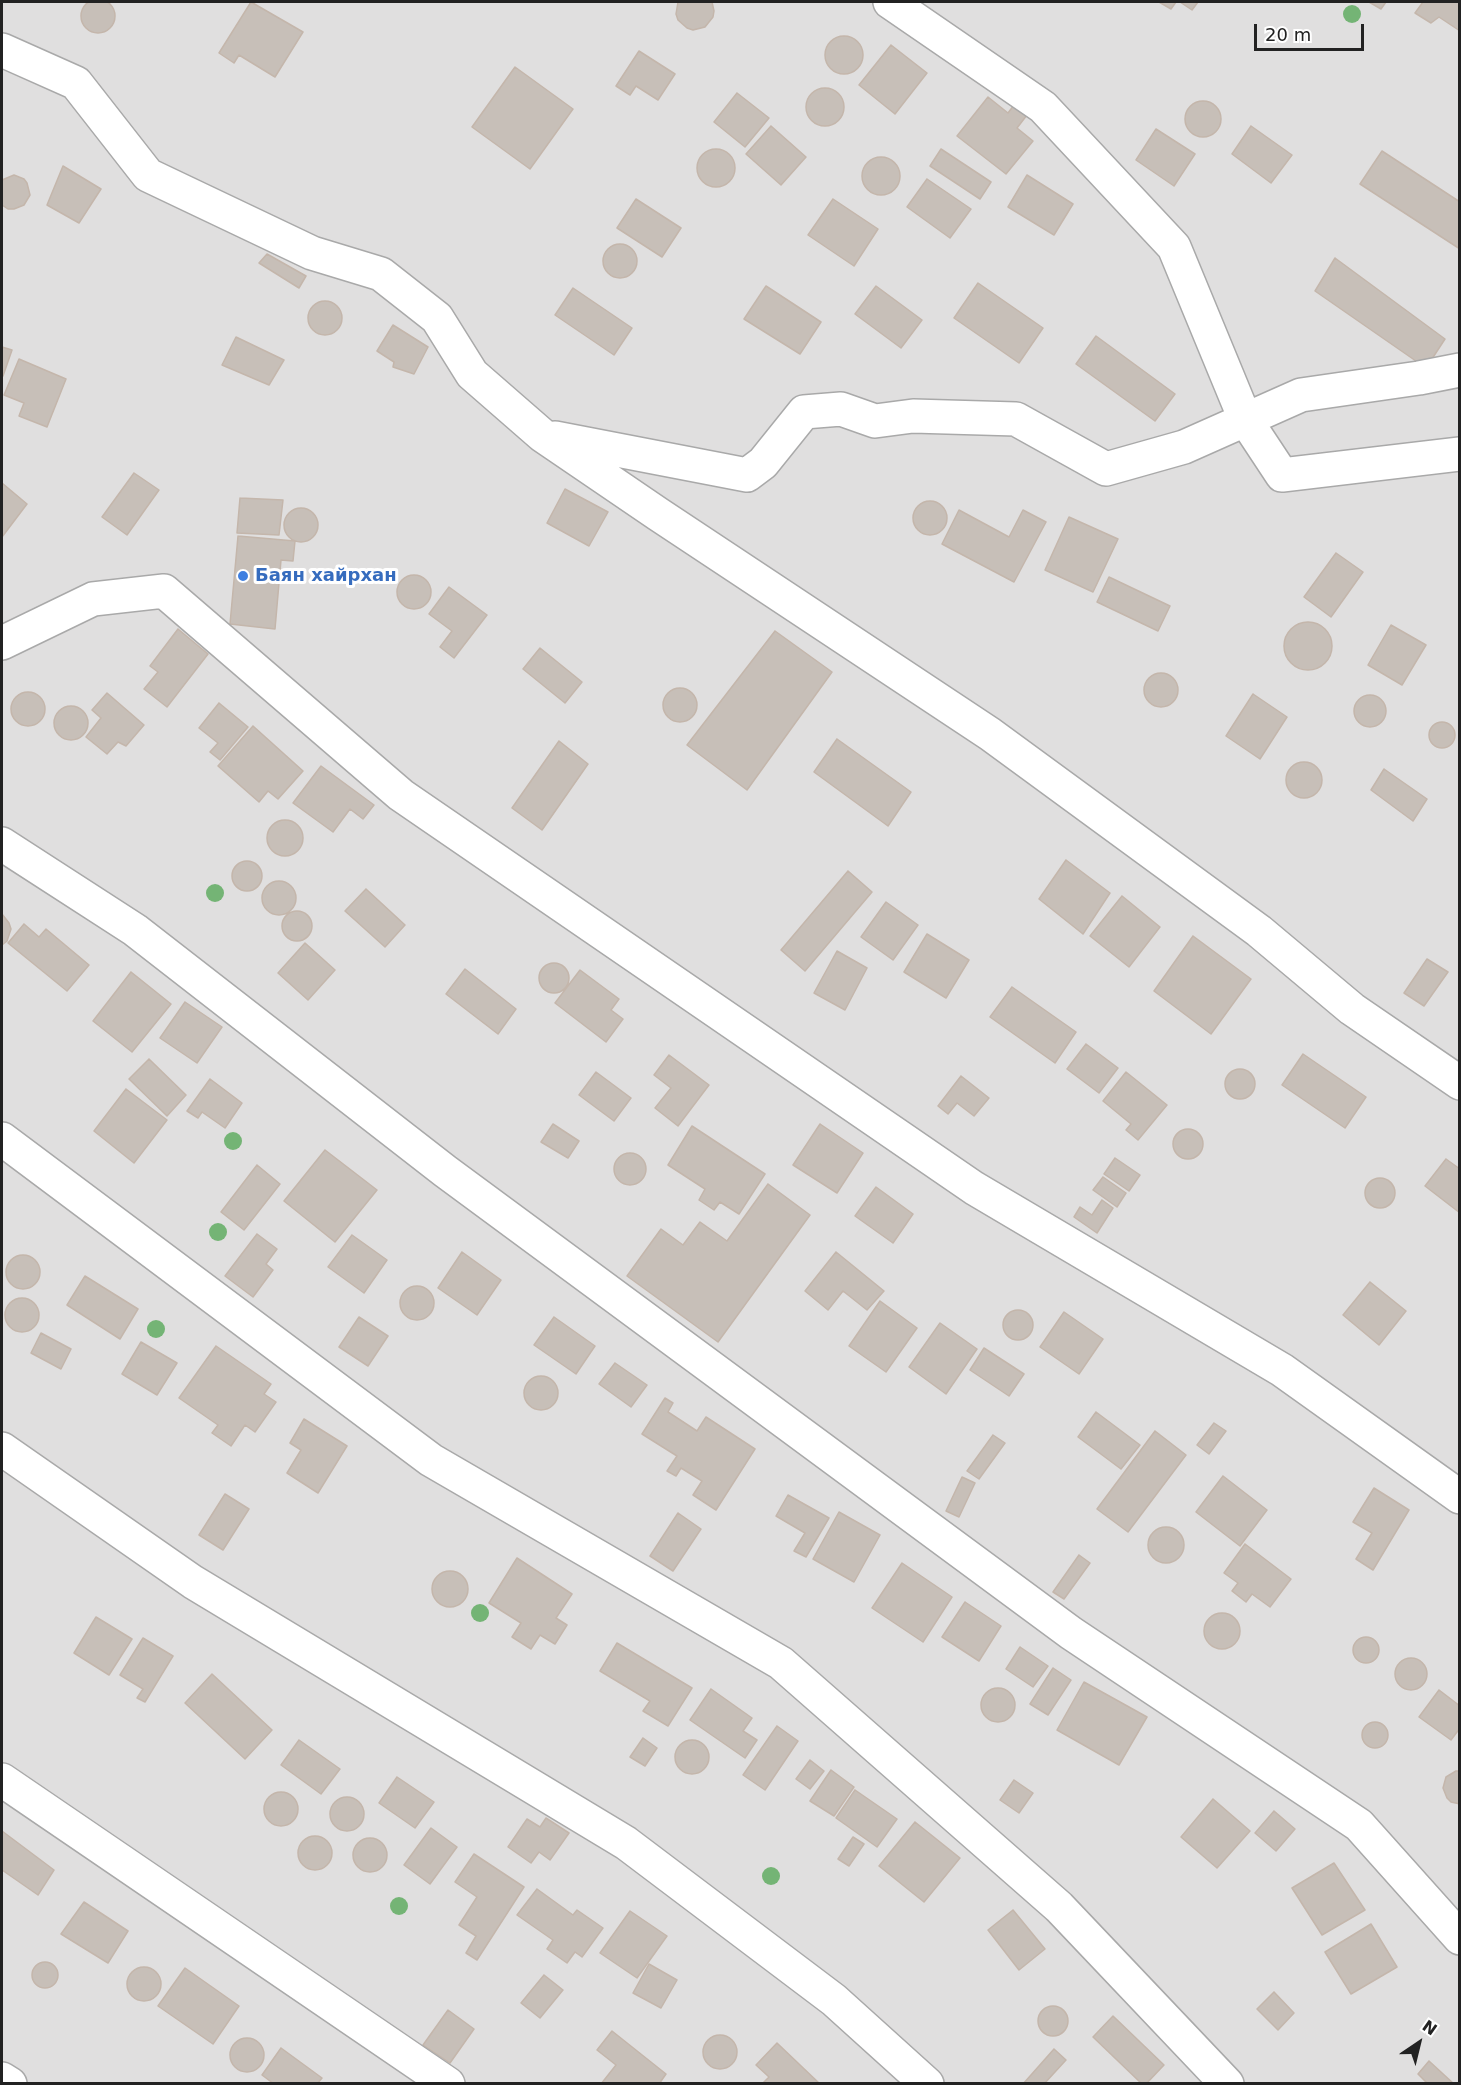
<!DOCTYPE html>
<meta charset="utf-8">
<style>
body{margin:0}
#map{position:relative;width:1461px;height:2085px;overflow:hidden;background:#f2efe9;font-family:"DejaVu Sans",sans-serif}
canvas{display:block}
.frame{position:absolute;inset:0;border:3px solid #222;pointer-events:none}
.north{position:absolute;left:1389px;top:2013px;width:60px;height:60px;-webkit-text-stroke:4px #fff;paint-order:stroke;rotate:35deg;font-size:16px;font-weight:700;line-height:24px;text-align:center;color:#222}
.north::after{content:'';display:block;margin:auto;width:21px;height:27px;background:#222;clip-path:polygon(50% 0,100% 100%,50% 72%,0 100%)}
.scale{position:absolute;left:1254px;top:24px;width:110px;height:27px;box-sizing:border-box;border:3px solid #222;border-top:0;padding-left:8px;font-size:18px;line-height:21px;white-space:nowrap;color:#222;-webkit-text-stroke:4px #fff;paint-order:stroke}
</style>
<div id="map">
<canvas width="1461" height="2085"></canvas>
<div class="frame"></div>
<div class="north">N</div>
<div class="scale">20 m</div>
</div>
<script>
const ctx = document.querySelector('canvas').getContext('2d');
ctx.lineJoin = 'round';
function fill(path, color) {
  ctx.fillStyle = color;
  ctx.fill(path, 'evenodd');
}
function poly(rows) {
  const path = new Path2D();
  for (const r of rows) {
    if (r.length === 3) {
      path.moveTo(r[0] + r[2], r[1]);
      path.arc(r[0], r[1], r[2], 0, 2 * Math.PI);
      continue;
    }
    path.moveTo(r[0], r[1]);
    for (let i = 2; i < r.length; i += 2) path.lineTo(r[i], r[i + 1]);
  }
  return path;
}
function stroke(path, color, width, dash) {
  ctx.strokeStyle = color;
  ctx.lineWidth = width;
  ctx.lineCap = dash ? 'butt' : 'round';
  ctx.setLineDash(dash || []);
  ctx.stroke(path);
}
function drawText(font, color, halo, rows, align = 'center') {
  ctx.font = font + ' "DejaVu Sans",sans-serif';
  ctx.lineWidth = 6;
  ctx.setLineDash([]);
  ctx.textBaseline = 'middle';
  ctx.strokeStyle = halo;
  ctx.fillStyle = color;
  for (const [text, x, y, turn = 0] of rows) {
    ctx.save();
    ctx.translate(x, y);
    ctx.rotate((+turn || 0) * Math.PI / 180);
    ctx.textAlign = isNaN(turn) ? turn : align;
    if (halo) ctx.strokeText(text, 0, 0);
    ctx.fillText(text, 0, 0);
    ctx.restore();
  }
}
fill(poly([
 [2,2,1459,2,1459,2083,2,2083]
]), '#e0dfdf');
const building = poly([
 [98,16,17],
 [251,2,303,32,275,77,239,55,234,63,219,53,251,2],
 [678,2,712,2,714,11,713,17,705,27,693,30,687,28,678,20,676,14,678,2],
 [1159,2,1176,2,1171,9,1159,2],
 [1180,2,1198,2,1192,10,1180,2],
 [1369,2,1386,2,1381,9,1369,2],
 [1423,2,1460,2,1460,31,1439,17,1431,23,1415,13,1423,2],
 [844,55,19],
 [891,45,927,73,895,114,859,85,891,45],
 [639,51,675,74,658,100,636,86,630,95,616,86,639,51],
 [515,67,573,109,530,169,472,127,515,67],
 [825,107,19],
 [737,93,769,118,745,147,714,122,737,93],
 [988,97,1008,113,1014,105,1027,115,1017,128,1033,141,1006,174,957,136,988,97],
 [1203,119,18],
 [771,126,806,157,781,185,746,154,771,126],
 [1251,126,1292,155,1271,183,1232,154,1251,126],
 [1156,129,1195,154,1174,186,1136,160,1156,129],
 [716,168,19],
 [941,149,991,182,980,199,930,166,941,149],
 [1382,151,1460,202,1460,249,1360,184,1382,151],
 [881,176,19],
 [63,166,101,189,79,223,47,205,63,166],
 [14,175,24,179,27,183,30,195,24,205,14,209,8,209,2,205,2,180,14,175],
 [1027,175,1073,204,1054,235,1008,207,1027,175],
 [927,179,971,209,950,238,907,207,927,179],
 [636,199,681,228,662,257,617,228,636,199],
 [833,199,878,229,854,266,808,235,833,199],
 [620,261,17],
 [267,254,306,276,299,288,259,263,267,254],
 [1335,258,1445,339,1426,368,1315,291,1335,258],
 [978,283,1043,328,1019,363,954,318,978,283],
 [766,286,821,322,800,354,744,319,766,286],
 [876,286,922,320,901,348,855,314,876,286],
 [573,288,632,328,614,355,555,315,573,288],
 [325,318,17],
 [393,325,428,347,414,374,393,367,394,362,377,351,393,325],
 [1096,336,1175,394,1155,421,1076,364,1096,336],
 [236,337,284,360,269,385,222,365,236,337],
 [2,347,12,350,3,376,2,375,2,347],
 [19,359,66,379,47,427,19,416,24,403,4,395,19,359],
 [134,473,159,490,127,535,102,517,134,473],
 [2,483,27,504,2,537,2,483],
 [565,489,608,512,589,546,547,523,565,489],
 [240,498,283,500,279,535,237,533,240,498],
 [930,518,17],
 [301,525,17],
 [959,510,1009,537,1023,510,1046,522,1014,582,942,544,959,510],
 [1069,517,1118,539,1093,592,1045,570,1069,517],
 [238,536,295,541,293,561,281,560,275,629,230,624,238,536],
 [1336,553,1363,572,1331,617,1304,597,1336,553],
 [414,592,17],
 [1109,577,1170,606,1158,631,1097,602,1109,577],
 [449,587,487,615,454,658,440,647,452,631,429,614,449,587],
 [1308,646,24],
 [1391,625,1426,645,1402,685,1368,665,1391,625],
 [178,629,208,654,167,707,144,689,158,672,150,666,178,629],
 [775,631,832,672,747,790,687,745,775,631],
 [540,648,582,682,565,703,523,669,540,648],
 [1161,690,17],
 [680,705,17],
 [28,709,17],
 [107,693,144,725,126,746,118,742,107,754,86,737,101,718,92,710,107,693],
 [1253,694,1287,717,1260,759,1226,736,1253,694],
 [1370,711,16],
 [219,703,248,727,220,760,210,752,218,743,199,728,219,703],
 [71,723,17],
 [1442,735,13],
 [253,726,303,771,278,799,268,791,259,802,218,766,253,726],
 [837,739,911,792,888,826,814,772,837,739],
 [559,741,588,764,542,830,512,808,559,741],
 [1304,780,18],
 [321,766,374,805,363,819,350,809,333,832,293,803,321,766],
 [1384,769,1427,799,1413,821,1371,790,1384,769],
 [285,838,18],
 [1066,860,1110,893,1083,934,1039,899,1066,860],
 [247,876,15],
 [848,871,872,892,805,971,781,950,848,871],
 [279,898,17],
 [366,889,405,925,385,947,345,911,366,889],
 [1122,896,1160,927,1129,967,1090,936,1122,896],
 [886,902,918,925,893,960,861,937,886,902],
 [297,926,15],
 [2,914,9,923,11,929,7,941,2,945,2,914],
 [24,924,39,937,46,929,89,965,67,991,8,943,24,924],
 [927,934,969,960,946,998,904,972,927,934],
 [1193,936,1251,979,1211,1034,1154,991,1193,936],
 [305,943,335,970,308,1000,278,973,305,943],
 [837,951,867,968,845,1010,814,993,837,951],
 [1427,959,1448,972,1424,1006,1404,993,1427,959],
 [554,978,15],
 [465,969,516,1009,498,1034,446,994,465,969],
 [580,970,619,999,611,1010,623,1019,606,1042,555,1003,580,970],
 [131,972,171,1004,132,1052,93,1021,131,972],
 [1012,987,1076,1032,1055,1063,990,1017,1012,987],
 [185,1002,222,1027,197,1063,160,1038,185,1002],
 [1086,1044,1118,1068,1099,1093,1067,1069,1086,1044],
 [1303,1054,1366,1097,1345,1128,1282,1085,1303,1054],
 [669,1055,709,1085,678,1126,655,1108,671,1088,654,1075,669,1055],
 [149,1059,186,1095,167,1116,129,1079,149,1059],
 [1240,1084,15],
 [596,1072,631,1098,614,1121,579,1095,596,1072],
 [1126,1072,1167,1105,1138,1140,1126,1130,1131,1124,1103,1101,1126,1072],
 [961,1076,989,1098,974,1116,957,1103,948,1114,938,1106,961,1076],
 [210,1079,242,1103,225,1128,202,1112,198,1118,187,1111,210,1079],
 [126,1089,167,1120,134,1163,94,1131,126,1089],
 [553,1124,579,1141,568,1158,541,1142,553,1124],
 [820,1124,863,1153,837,1193,793,1165,820,1124],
 [692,1126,765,1174,739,1214,720,1202,714,1210,699,1200,705,1189,668,1165,692,1126],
 [1188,1144,15],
 [325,1150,377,1190,335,1242,284,1201,325,1150],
 [630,1169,16],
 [1115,1158,1140,1175,1129,1191,1104,1174,1115,1158],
 [1446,1159,1460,1169,1460,1213,1425,1186,1446,1159],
 [257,1165,280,1184,244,1230,221,1212,257,1165],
 [1103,1177,1126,1193,1117,1207,1093,1190,1103,1177],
 [1380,1193,15],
 [768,1184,810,1215,718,1342,627,1276,661,1229,683,1245,700,1222,727,1241,768,1184],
 [876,1187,913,1214,893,1243,855,1216,876,1187],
 [1102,1200,1113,1208,1097,1233,1074,1217,1080,1207,1092,1215,1102,1200],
 [257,1234,277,1249,266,1264,273,1270,253,1297,225,1276,257,1234],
 [352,1235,387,1260,364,1293,328,1267,352,1235],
 [462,1252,501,1280,477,1315,438,1288,462,1252],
 [836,1252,884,1291,867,1310,843,1291,828,1310,805,1291,836,1252],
 [23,1272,17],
 [85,1276,138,1309,120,1339,67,1305,85,1276],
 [1370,1282,1406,1311,1379,1345,1343,1315,1370,1282],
 [417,1303,17],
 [22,1315,17],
 [880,1301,917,1328,886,1372,849,1346,880,1301],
 [1018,1325,15],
 [1064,1312,1103,1339,1079,1374,1040,1347,1064,1312],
 [359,1317,388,1336,368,1366,339,1347,359,1317],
 [554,1317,595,1346,576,1374,534,1345,554,1317],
 [940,1323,977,1349,946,1394,909,1367,940,1323],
 [41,1333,71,1349,61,1369,31,1353,41,1333],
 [141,1342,177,1363,157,1395,122,1374,141,1342],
 [216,1346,271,1384,264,1394,276,1402,255,1432,245,1425,231,1446,212,1433,218,1425,179,1398,216,1346],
 [984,1348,1024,1374,1009,1396,970,1370,984,1348],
 [615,1363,647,1385,631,1407,599,1384,615,1363],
 [541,1393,17],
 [665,1398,673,1403,668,1412,697,1431,706,1417,755,1449,716,1510,693,1495,702,1481,681,1468,676,1476,667,1471,677,1456,642,1434,665,1398],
 [1096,1412,1140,1445,1121,1469,1078,1437,1096,1412],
 [304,1419,347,1446,318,1493,287,1473,301,1450,290,1443,304,1419],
 [1214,1423,1226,1431,1209,1454,1197,1445,1214,1423],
 [1155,1431,1186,1455,1128,1532,1097,1509,1155,1431],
 [993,1435,1005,1443,979,1479,967,1471,993,1435],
 [1223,1476,1267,1510,1240,1546,1196,1512,1223,1476],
 [962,1477,975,1483,959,1517,946,1511,962,1477],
 [1374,1488,1409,1510,1373,1570,1356,1559,1372,1533,1353,1522,1374,1488],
 [225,1494,249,1509,223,1550,199,1535,225,1494],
 [788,1495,829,1518,806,1557,794,1551,805,1533,776,1516,788,1495],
 [839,1512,880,1535,854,1582,813,1559,839,1512],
 [678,1513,701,1529,673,1571,650,1556,678,1513],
 [1166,1545,18],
 [1245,1544,1291,1579,1270,1607,1252,1594,1246,1602,1232,1591,1238,1583,1224,1573,1245,1544],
 [1079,1555,1090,1563,1064,1599,1053,1592,1079,1555],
 [517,1558,572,1594,556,1618,567,1625,555,1644,540,1635,531,1649,512,1637,521,1623,489,1603,517,1558],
 [902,1563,952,1597,923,1642,872,1608,902,1563],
 [450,1589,18],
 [965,1602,1001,1626,979,1661,942,1637,965,1602],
 [1222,1631,18],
 [96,1617,132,1639,109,1675,74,1653,96,1617],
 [1366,1650,13],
 [143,1638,173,1656,145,1702,137,1698,143,1689,120,1675,143,1638],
 [617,1643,692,1688,668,1726,643,1711,650,1701,600,1671,617,1643],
 [1020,1647,1048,1666,1033,1687,1006,1669,1020,1647],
 [1411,1674,16],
 [1053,1668,1071,1680,1048,1715,1030,1704,1053,1668],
 [212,1674,272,1730,245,1759,185,1703,212,1674],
 [1084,1682,1147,1717,1119,1765,1057,1730,1084,1682],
 [998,1705,17],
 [711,1689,752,1718,743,1731,757,1740,745,1758,690,1720,711,1689],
 [1439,1690,1460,1706,1460,1728,1451,1740,1419,1717,1439,1690],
 [1375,1735,13],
 [777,1726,798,1741,765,1790,743,1775,777,1726],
 [643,1738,657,1748,645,1766,630,1757,643,1738],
 [692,1757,17],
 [299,1740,340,1769,321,1794,281,1765,299,1740],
 [810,1760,824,1771,810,1789,796,1779,810,1760],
 [831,1770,854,1787,834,1816,810,1801,831,1770],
 [1456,1771,1460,1771,1460,1804,1451,1802,1447,1798,1443,1788,1446,1777,1456,1771],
 [397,1777,434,1802,415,1828,379,1803,397,1777],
 [1014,1780,1033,1793,1019,1813,1000,1800,1014,1780],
 [855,1790,897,1819,877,1847,836,1818,855,1790],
 [281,1809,17],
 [347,1814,17],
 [1213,1799,1250,1831,1217,1868,1181,1837,1213,1799],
 [1274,1811,1295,1829,1276,1851,1255,1833,1274,1811],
 [546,1818,569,1833,550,1860,539,1852,531,1863,508,1847,527,1819,540,1827,546,1818],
 [915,1822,960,1858,924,1902,879,1866,915,1822],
 [431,1828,457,1847,430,1884,404,1865,431,1828],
 [2,1831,54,1870,38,1895,2,1870,2,1831],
 [315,1853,17],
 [853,1837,864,1844,849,1866,838,1859,853,1837],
 [370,1855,17],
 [474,1854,524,1887,477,1960,466,1953,476,1936,459,1925,477,1897,455,1882,474,1854],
 [1334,1863,1365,1910,1322,1935,1292,1888,1334,1863],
 [537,1889,573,1915,577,1910,603,1928,582,1957,575,1952,567,1963,547,1949,553,1940,517,1915,537,1889],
 [84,1902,128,1931,108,1963,61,1934,84,1902],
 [1013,1910,1045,1949,1019,1970,988,1930,1013,1910],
 [630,1911,667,1936,637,1978,600,1953,630,1911],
 [1371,1924,1397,1967,1351,1994,1325,1952,1371,1924],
 [45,1975,13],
 [649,1964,677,1980,661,2008,633,1993,649,1964],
 [144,1984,17],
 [185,1968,239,2006,213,2044,158,2006,185,1968],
 [544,1975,563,1990,540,2018,521,2003,544,1975],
 [1274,1992,1294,2013,1278,2030,1257,2009,1274,1992],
 [1053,2021,15],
 [448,2010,474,2029,450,2063,423,2045,448,2010],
 [1113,2016,1164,2065,1146,2084,1142,2084,1093,2037,1113,2016],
 [612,2031,666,2074,659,2084,601,2084,616,2065,597,2050,612,2031],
 [720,2052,17],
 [247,2055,17],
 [777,2043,820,2084,762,2084,769,2077,756,2065,777,2043],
 [281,2048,322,2078,317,2084,274,2084,262,2075,281,2048],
 [1054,2049,1066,2060,1044,2084,1023,2084,1054,2049],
 [1429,2061,1454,2084,1428,2084,1418,2074,1429,2061]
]);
fill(building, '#c7bfb8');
stroke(building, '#c4b6ab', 1.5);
const minor = poly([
 [890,2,1043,107,1174,247,1245,419,1282,475,1460,454],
 [2,50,76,83,148,175,312,253,381,274,437,318,472,374,542,435,658,514,990,734,1259,931,1352,1009,1460,1083],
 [555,438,747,475,763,463,804,412,841,409,875,421,913,416,1016,419,1106,469,1184,447,1301,395,1419,378,1460,370],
 [2,643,93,599,164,591,401,795,974,1188,1282,1370,1460,1497],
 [2,844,135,930,445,1171,1071,1633,1359,1825,1460,1938],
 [2,1139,431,1460,781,1663,1059,1907,1227,2084],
 [2,1449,193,1582,626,1843,834,2000,927,2084],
 [2,1780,448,2084],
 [2,2079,10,2084]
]);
stroke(minor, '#a9a9a9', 36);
stroke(minor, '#fff', 33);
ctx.fillStyle = '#74b475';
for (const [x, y] of [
 [1352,14],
 [215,893],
 [233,1141],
 [218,1232],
 [156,1329],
 [480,1613],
 [771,1876],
 [399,1906]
]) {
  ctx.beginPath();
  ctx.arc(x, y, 9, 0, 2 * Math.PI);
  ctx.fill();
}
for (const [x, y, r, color] of [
 [243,576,6,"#3f7fe0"]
]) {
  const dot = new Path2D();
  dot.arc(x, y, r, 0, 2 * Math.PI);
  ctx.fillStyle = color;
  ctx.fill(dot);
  stroke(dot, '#fff', 2);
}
drawText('bold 18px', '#366cbe', '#fff', [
 ["Баян хайрхан",255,576]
], 'left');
</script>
